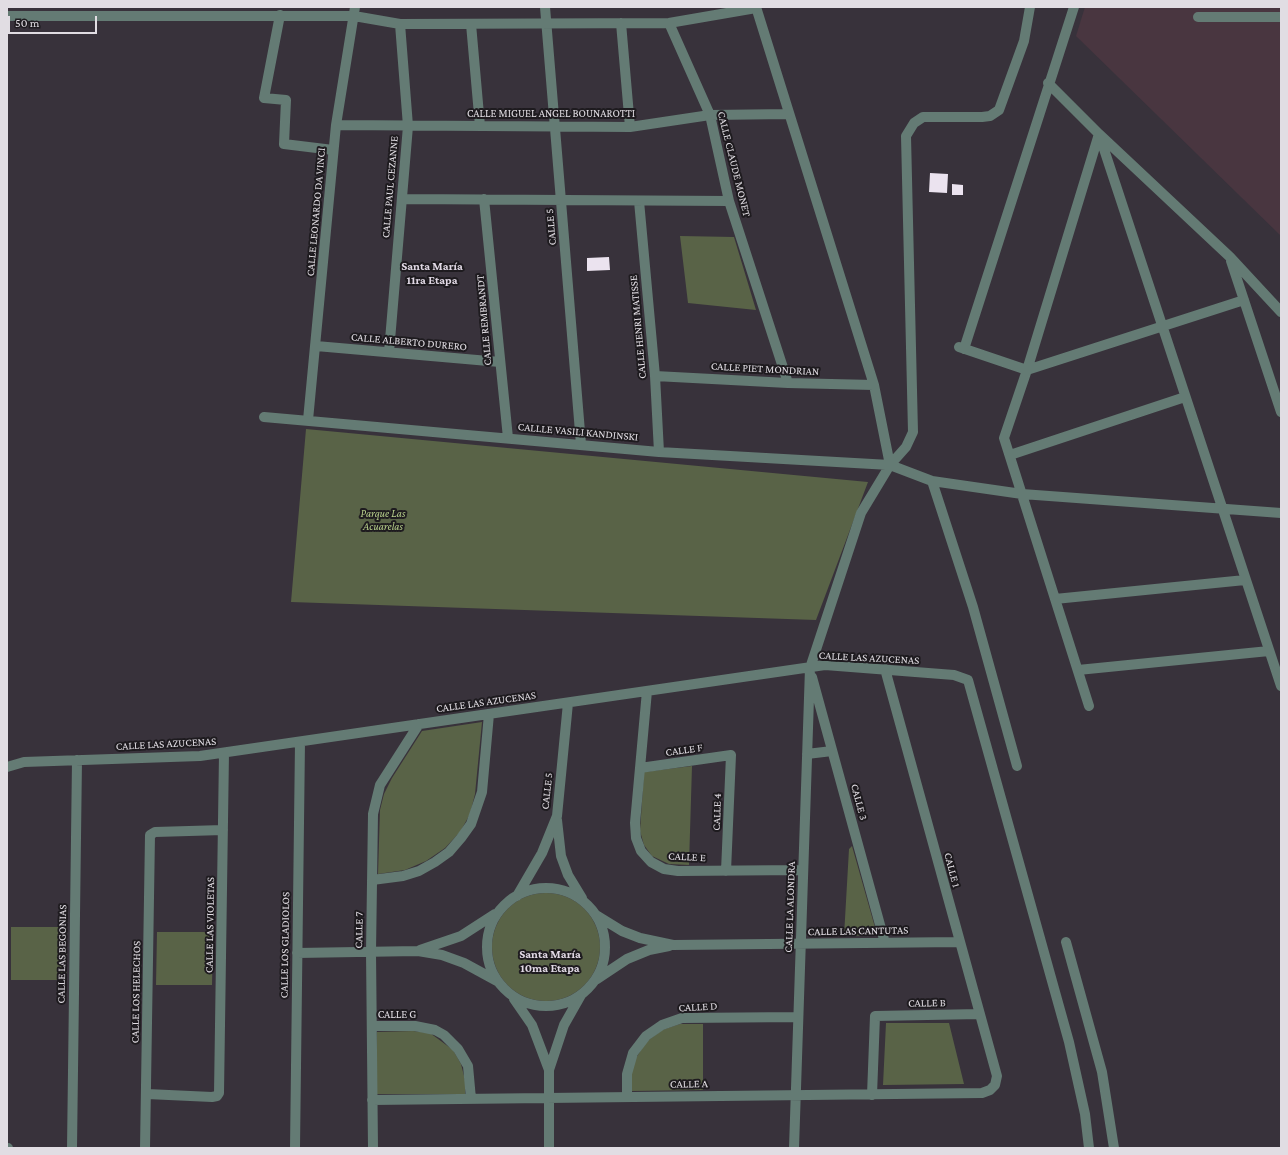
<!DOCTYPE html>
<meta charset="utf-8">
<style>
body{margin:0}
#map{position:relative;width:1288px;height:1155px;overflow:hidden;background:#38323b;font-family:"Crimson Pro",serif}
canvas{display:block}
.frame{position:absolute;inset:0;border:8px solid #e1dde3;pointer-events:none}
.scale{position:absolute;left:8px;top:16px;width:89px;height:18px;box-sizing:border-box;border:2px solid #e1dde3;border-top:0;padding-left:5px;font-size:12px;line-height:14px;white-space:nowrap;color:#e1dde3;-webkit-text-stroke:3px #1e1b1f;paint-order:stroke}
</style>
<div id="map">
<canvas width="1288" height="1155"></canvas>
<div class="frame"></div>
<div class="scale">50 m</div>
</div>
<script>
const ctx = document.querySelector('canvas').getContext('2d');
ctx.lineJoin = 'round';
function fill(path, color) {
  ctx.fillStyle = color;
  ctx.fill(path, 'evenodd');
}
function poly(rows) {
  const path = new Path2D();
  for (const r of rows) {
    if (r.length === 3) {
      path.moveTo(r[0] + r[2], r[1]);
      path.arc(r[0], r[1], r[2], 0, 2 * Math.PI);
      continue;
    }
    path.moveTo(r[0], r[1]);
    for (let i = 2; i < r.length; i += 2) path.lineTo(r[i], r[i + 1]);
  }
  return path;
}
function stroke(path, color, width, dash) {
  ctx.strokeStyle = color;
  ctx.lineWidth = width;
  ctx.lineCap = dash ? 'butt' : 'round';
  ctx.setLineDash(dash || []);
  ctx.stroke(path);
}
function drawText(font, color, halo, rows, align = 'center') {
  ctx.font = font + ' "Crimson Pro",serif';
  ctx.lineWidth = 4;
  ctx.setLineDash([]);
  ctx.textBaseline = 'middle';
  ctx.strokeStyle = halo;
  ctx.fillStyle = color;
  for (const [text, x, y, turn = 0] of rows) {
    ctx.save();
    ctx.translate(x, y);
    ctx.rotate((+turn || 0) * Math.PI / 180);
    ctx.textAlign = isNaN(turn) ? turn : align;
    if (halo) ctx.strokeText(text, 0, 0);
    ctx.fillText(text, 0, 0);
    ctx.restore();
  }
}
fill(poly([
 [1085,7,1281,7,1281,236,1076,36]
]), '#493640');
fill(poly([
 [680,236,734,237,756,310,688,303],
 [306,429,868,482,816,620,291,602],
 [482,722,475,794,470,814,460,832,445,848,426,861,405,870,378,874,380,810,384,794,392,778,422,731],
 [692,766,689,865,669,864,652,856,644,845,640,831,644,772],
 [852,846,876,931,877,935,844,936,849,849],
 [546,947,54],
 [11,927,67,927,67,980,11,980],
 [157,932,213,932,212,985,156,985],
 [886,1023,949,1023,964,1084,883,1085],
 [680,1024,703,1024,703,1090,631,1091,631,1073,636,1058,646,1042,662,1030],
 [413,1031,430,1033,453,1050,461,1064,465,1080,465,1094,377,1094,377,1032]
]), '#596347');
fill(poly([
 [930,173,948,174,947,193,929,192],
 [952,184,963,185,963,195,952,195],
 [609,257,610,270,587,271,587,258]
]), '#ebe3ef');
stroke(poly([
 [545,7,581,444],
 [756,7,874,385,890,465],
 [280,15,264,98,286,100,284,144,333,150],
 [7,16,354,16,400,24,669,23,756,8],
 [1198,17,1281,17],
 [621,23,630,127],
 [669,23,710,115,729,201,788,383],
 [471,24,480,126],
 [1048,83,1099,134,1230,257,1281,312],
 [336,125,630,127,710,115,789,114],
 [1099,134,1281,686],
 [402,199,729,201],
 [484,199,508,438],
 [639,201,655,376,659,452],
 [1231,261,1281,412],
 [316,346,500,362],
 [959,347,1027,370,1244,300],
 [964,349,1074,7],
 [389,352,408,126,400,24],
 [655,376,788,383,874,385],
 [264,417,659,452,890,465,932,481,1022,494,1281,513],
 [308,420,336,125,355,7],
 [1010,455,1185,397],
 [932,481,973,607,1017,766],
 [1055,599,1245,580],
 [1078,670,1269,651],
 [812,677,885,943],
 [647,691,635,823,636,838,641,851,651,862,664,869,678,871,803,870],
 [1089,706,1004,438,1027,370,1099,134],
 [807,754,832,751],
 [7,767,24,762,200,756,825,665,954,675,968,680,1069,1042,1085,1114,1089,1148],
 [640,768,731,755,726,871],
 [557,820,561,856,568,875,582,898],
 [372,880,403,876,419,871,435,862,449,852,461,838,471,824,482,792,489,714],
 [546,947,59],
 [517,896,542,853,557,816,568,703],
 [596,915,622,931,640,938,673,945,960,942],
 [1066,942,1102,1072,1114,1148],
 [420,950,461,936,495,914],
 [297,953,418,951,442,955,464,963,497,981],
 [597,979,627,959,649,950,669,946],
 [514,999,532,1025,549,1070,549,1148],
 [372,1026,415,1026,435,1030,444,1035,458,1049,468,1066,471,1099],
 [549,1070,564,1025,581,995],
 [147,1094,212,1097,217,1096,219,1093,224,753],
 [872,1095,875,1016,980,1014],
 [627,1097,627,1074,633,1053,646,1036,662,1025,682,1018,798,1017],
 [372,1100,982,1093,990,1090,995,1085,997,1076,885,669],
 [7,1148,8,1148],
 [72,1148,77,760],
 [145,1148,150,835,155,832,223,830],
 [295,1148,300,742],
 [373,1148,371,952,373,814,380,785,419,724],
 [794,1148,810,668,861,513,890,465,906,447,913,432,906,136,914,123,923,117,982,117,990,116,999,110,1024,41,1030,7]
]), '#647b74', 10);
drawText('11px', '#e1dde3', '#1e1b1f', [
 ["CALLE MIGUEL ANGEL BOUNAROTTI",551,114],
 ["CALLE CLAUDE MONET",734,164,76],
 ["CALLE PAUL CEZANNE",390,187,-85],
 ["CALLE LEONARDO DA VINCI",316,212,-85],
 ["CALLE 5",551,227,-95],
 ["CALLE REMBRANDT",484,320,-95],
 ["CALLE HENRI MATISSE",638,327,-95],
 ["CALLE ALBERTO DURERO",409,342,5],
 ["CALLE PIET MONDRIAN",765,369,3],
 ["CALLLE VASILI KANDINSKI",578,432,5],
 ["CALLE LAS AZUCENAS",869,658,3],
 ["CALLE LAS AZUCENAS",486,702,-8],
 ["CALLE LAS AZUCENAS",166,744,-3],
 ["CALLE F",684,750,-8],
 ["CALLE 5",547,791,-84],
 ["CALLE 3",859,802,75],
 ["CALLE 4",717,812,-88],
 ["CALLE E",687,857,3],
 ["CALLE 1",952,870,75],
 ["CALLE LA ALONDRA",790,907,-88],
 ["CALLE LAS VIOLETAS",210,925,-89],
 ["CALLE 7",359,930,-89],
 ["CALLE LAS CANTUTAS",858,931,-1],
 ["CALLE LOS GLADIOLOS",285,945,-89],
 ["CALLE LAS BEGONIAS",62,954,-89],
 ["CALLE LOS HELECHOS",136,992,-89],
 ["CALLE B",927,1003,-1],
 ["CALLE D",698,1007,-3],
 ["CALLE G",397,1015],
 ["CALLE A",689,1084,-1]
]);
drawText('italic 11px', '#b6ce8a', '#1e1b1f', [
 ["Parque Las",383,514],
 ["Acuarelas",383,527]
]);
drawText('bold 12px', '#e0d8e4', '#1e1b1f', [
 ["Santa María",432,266],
 ["11ra Etapa",432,280],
 ["Santa María",550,954],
 ["10ma Etapa",550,968]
]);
</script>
